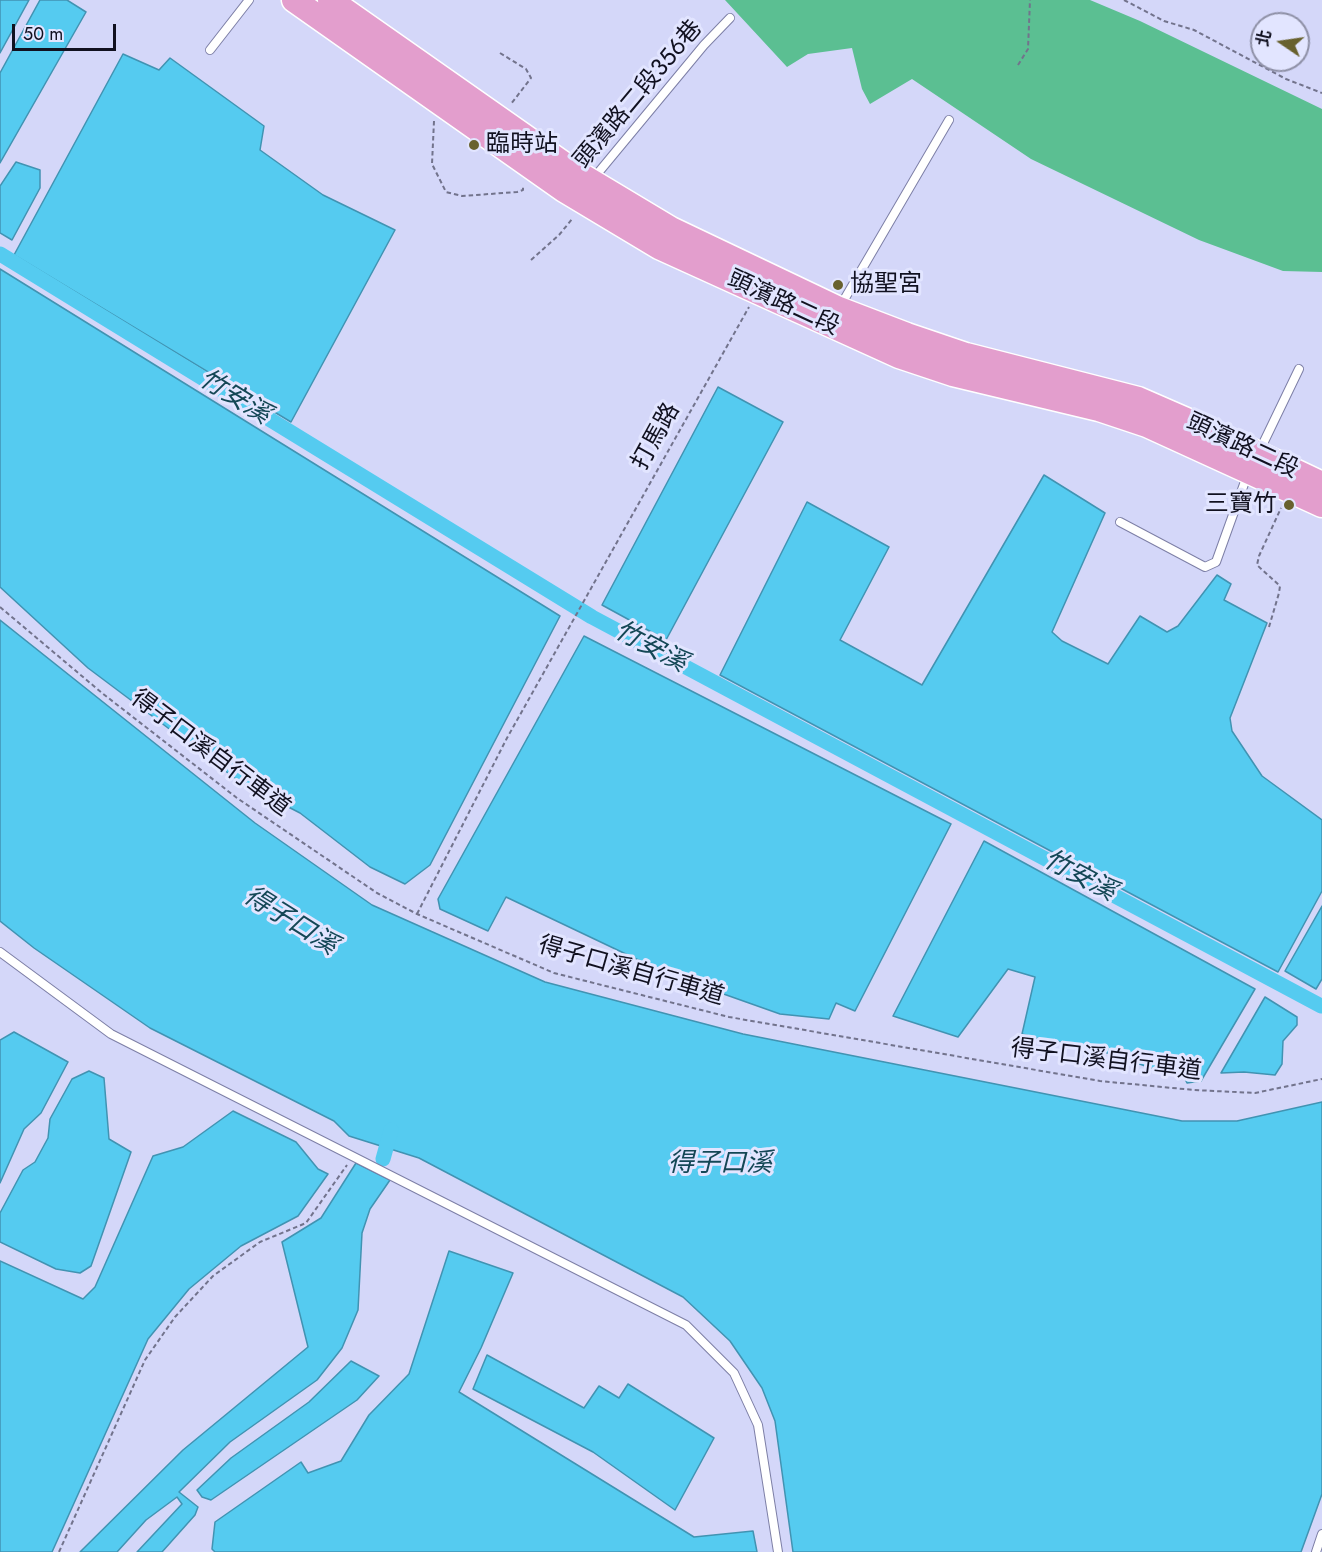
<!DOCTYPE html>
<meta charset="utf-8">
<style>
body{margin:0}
#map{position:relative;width:1322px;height:1552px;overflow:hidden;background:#d4d7f9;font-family:Jost,"Noto Sans TC",sans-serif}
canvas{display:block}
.north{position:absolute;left:1250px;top:12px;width:60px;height:60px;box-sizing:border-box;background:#e2e5ff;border:2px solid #8e90a6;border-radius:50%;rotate:283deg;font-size:16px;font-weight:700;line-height:24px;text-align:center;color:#111120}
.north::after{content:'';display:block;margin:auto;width:21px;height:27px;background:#68612e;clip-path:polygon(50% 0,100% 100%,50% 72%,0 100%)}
.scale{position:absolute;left:12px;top:24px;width:104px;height:27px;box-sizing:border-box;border:3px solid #111120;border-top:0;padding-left:8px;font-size:18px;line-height:21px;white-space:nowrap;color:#111120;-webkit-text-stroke:4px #e2e5ff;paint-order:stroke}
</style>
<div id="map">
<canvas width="1322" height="1552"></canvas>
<div class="north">北</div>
<div class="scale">50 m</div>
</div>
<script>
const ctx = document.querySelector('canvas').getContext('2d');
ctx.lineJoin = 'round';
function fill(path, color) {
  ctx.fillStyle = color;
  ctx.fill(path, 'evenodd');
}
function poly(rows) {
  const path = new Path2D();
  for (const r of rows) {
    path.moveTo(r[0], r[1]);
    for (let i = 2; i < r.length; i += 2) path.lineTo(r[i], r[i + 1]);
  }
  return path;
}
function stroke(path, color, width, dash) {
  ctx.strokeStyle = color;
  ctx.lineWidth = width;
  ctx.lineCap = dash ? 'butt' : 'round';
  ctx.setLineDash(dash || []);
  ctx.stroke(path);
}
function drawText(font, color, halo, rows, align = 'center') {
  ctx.font = font + ' Jost,"Noto Sans TC",sans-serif';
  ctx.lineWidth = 6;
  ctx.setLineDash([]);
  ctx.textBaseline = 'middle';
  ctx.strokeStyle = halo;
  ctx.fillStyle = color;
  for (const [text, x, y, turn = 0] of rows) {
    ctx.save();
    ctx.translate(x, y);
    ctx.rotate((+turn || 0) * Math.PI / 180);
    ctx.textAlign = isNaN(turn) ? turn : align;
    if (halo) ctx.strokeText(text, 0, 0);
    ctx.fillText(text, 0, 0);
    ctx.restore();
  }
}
fill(poly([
 [725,0,1090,0,1140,21,1322,109,1322,272,1283,271,1199,240,1031,159,912,79,870,104,862,89,852,48,808,54,787,67]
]), '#5bbf92');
const water = poly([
 [0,0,29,0,0,53,0,0],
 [40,0,67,0,86,12,0,163,0,73,40,0],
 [123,54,159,70,170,58,264,126,260,150,323,195,395,230,291,422,14,255,123,54],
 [16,162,40,170,40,188,12,240,0,233,0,186,16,162],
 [0,269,560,616,430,865,405,884,370,867,300,813,240,782,88,668,0,587,0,269],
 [718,387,783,422,666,640,602,605,718,387],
 [1044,475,1105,513,1052,632,1062,641,1108,664,1140,616,1167,632,1178,626,1217,575,1231,584,1224,600,1267,623,1230,718,1232,731,1262,776,1322,820,1322,891,1278,972,720,675,807,502,889,547,840,640,922,685,1044,475],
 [0,620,255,823,372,905,545,982,743,1034,1182,1121,1237,1121,1322,1102,1322,1494,1301,1552,793,1552,775,1421,762,1388,730,1341,683,1297,419,1158,349,1136,334,1121,150,1028,34,948,0,921,0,620],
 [584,636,951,824,855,1011,836,1003,829,1019,780,1014,670,975,506,897,488,931,440,909,438,899,584,636],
 [984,841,1255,989,1201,1081,1187,1083,1179,1067,1169,1059,1154,1069,1084,1045,1040,1039,1022,1034,1035,977,1008,969,958,1037,893,1016,984,841],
 [1322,906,1322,979,1316,989,1285,971,1322,906],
 [1265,997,1297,1017,1297,1025,1283,1041,1282,1064,1275,1075,1244,1072,1221,1073,1265,997],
 [14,1032,68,1062,41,1113,24,1129,0,1183,0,1040,14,1032],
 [89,1071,104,1078,109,1139,131,1152,91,1266,80,1273,56,1269,0,1242,0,1213,23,1170,35,1162,48,1138,50,1119,72,1079,89,1071],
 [233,1111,296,1142,318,1169,328,1174,298,1216,241,1246,189,1289,148,1339,52,1552,0,1552,0,1261,83,1299,95,1287,153,1156,183,1147,233,1111],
 [356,1163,390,1180,370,1209,362,1233,358,1310,342,1348,317,1380,230,1442,179,1492,198,1507,195,1515,162,1552,137,1552,182,1504,177,1497,146,1520,117,1552,80,1552,183,1450,308,1347,282,1242,321,1218,356,1163],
 [449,1251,513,1273,481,1348,459,1392,694,1537,753,1531,757,1552,215,1552,212,1549,215,1522,301,1462,308,1473,341,1461,369,1415,409,1374,449,1251],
 [487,1355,584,1408,599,1386,619,1398,628,1384,714,1438,675,1510,593,1452,473,1389,487,1355],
 [351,1361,379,1376,357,1400,211,1500,202,1497,197,1490,231,1458,309,1402,351,1361]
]);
fill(water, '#55cbf0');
stroke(water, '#4193b2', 1.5);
stroke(poly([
 [0,254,592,617,1321,1006],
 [383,1159,391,1130]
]), '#55cbf0', 15);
const service = poly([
 [210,50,249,0],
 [593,179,704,45,730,18],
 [841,305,949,120],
 [1259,452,1299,369],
 [1120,522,1205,567,1216,562,1248,473],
 [0,952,111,1034,686,1325,734,1373,758,1425,778,1552],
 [1316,1552,1322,1534]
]);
const primary = poly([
 [294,0,564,190,659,247,899,356,953,374,1099,409,1147,425,1322,505],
 [330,0,571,169,671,229,839,309,907,335,966,355,1138,399,1200,426,1322,484]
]);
stroke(service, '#7d7fa6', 10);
stroke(primary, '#fff', 27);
stroke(poly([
 [1124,0,1164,21,1194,30,1286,79,1322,93],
 [500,53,526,69,531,78,511,104],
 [1018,65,1028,49,1030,0],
 [434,121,432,164,446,192,462,196,517,192,523,190,523,186],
 [531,260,559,235,573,218],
 [0,607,102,693,237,798,377,893,417,914,554,973,729,1017,1100,1081,1194,1090,1255,1093,1322,1079],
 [1269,627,1279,593,1280,586,1257,565,1259,556,1281,508],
 [417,914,507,738,749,307],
 [59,1552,145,1360,175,1317,213,1276,260,1242,306,1223,347,1165]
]), '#72738c', 2, [4.5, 3]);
stroke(service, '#fff', 8);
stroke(primary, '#e39ecd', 24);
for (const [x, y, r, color] of [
 [474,145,6,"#68612e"],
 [838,285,6,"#68612e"],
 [1289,505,6,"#68612e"]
]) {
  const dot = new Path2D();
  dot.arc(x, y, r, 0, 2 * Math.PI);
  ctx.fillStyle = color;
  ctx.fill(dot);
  stroke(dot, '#e2e5ff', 2);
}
drawText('24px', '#111120', '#e2e5ff', [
 ["頭濱路二段356巷",639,95,-50],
 ["頭濱路二段",783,304,25],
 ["打馬路",657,437,-61],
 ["頭濱路二段",1242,447,25],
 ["得子口溪自行車道",210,754,37],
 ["得子口溪自行車道",631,972,16],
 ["得子口溪自行車道",1106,1061,7]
]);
drawText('24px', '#111120', '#e2e5ff', [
 ["臨時站",486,145],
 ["協聖宮",850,285],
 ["三寶竹",1277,505,"right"]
], 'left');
drawText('italic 26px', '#144756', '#e2e5ff', [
 ["竹安溪",234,398,32],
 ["竹安溪",650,648,28],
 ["竹安溪",1079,877,28],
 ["得子口溪",290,922,32],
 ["得子口溪",720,1165]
]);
</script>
